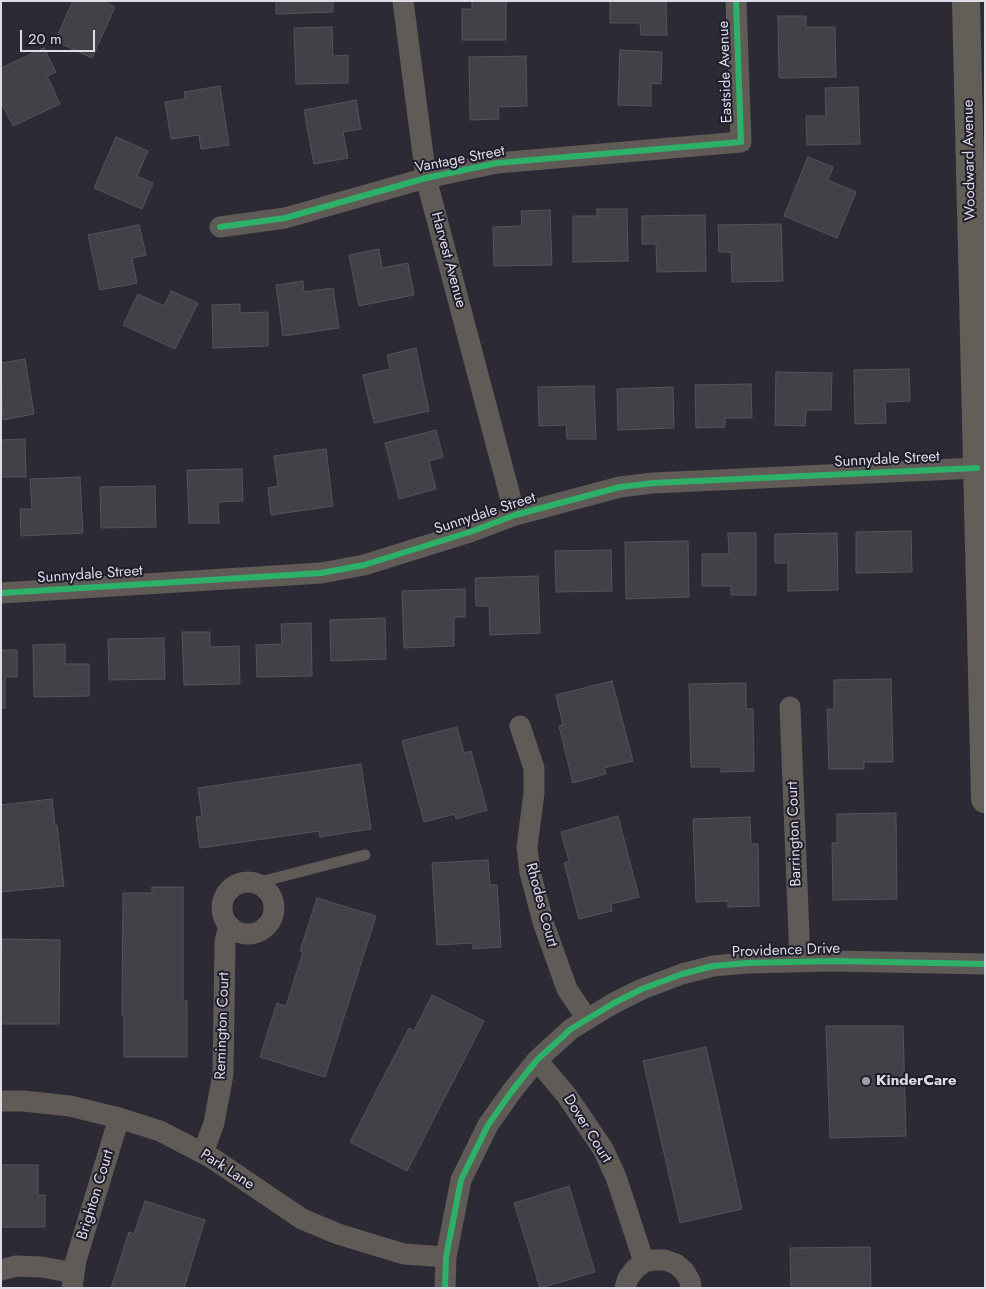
<!DOCTYPE html>
<style>
body{margin:0}
#map{position:relative;width:986px;height:1289px;overflow:hidden;background:#2c2a34;font-family:Jost,sans-serif}
canvas{display:block}
.frame{position:absolute;inset:0;border:2px solid #dedce7;pointer-events:none}
.scale{position:absolute;left:20px;top:30px;width:75px;height:22px;box-sizing:border-box;border:2px solid #dedce7;border-top:0;padding-left:6px;font-size:15px;line-height:18px;white-space:nowrap;color:#dedce7;-webkit-text-stroke:4px #201d2d;paint-order:stroke}
</style>
<div id="map">
<canvas width="986" height="1289"></canvas>
<div class="frame"></div>
<div class="scale">20 m</div>
</div>
<script>
const ctx = document.querySelector('canvas').getContext('2d');
ctx.lineJoin = 'round';
function fill(path, color) {
  ctx.fillStyle = color;
  ctx.fill(path, 'evenodd');
}
function poly(rows) {
  const path = new Path2D();
  for (const r of rows) {
    if (r.length === 3) {
      path.moveTo(r[0] + r[2], r[1]);
      path.arc(r[0], r[1], r[2], 0, 2 * Math.PI);
      continue;
    }
    path.moveTo(r[0], r[1]);
    for (let i = 2; i < r.length; i += 2) path.lineTo(r[i], r[i + 1]);
  }
  return path;
}
function stroke(path, color, width, dash) {
  ctx.strokeStyle = color;
  ctx.lineWidth = width;
  ctx.lineCap = dash ? 'butt' : 'round';
  ctx.setLineDash(dash || []);
  ctx.stroke(path);
}
function drawText(font, color, halo, rows, align = 'center') {
  ctx.font = font + ' Jost,sans-serif';
  ctx.lineWidth = 4;
  ctx.setLineDash([]);
  ctx.textBaseline = 'middle';
  ctx.strokeStyle = halo;
  ctx.fillStyle = color;
  for (const [text, x, y, turn = 0] of rows) {
    ctx.save();
    ctx.translate(x, y);
    ctx.rotate((+turn || 0) * Math.PI / 180);
    ctx.textAlign = isNaN(turn) ? turn : align;
    if (halo) ctx.strokeText(text, 0, 0);
    ctx.fillText(text, 0, 0);
    ctx.restore();
  }
}
const building = poly([
 [73,1,103,1,115,7,92,58,55,41,73,1],
 [276,1,333,1,333,12,276,14,276,1],
 [472,1,506,1,506,40,462,40,462,9,472,9,472,1],
 [610,1,666,1,667,35,641,35,640,23,610,23,610,1],
 [778,16,806,16,806,27,835,27,836,77,779,78,778,16],
 [332,27,333,56,348,55,348,83,296,84,294,28,332,27],
 [44,48,56,72,47,76,60,104,13,126,1,102,1,68,44,48],
 [620,50,662,52,661,84,651,83,651,106,618,105,620,50],
 [526,56,527,106,498,107,499,119,470,120,469,57,526,56],
 [220,86,229,145,201,149,199,135,171,139,165,102,185,99,184,92,220,86],
 [858,87,860,144,807,145,806,116,826,116,825,88,858,87],
 [356,100,361,129,343,132,348,158,314,164,304,110,356,100],
 [116,137,148,151,137,176,153,183,142,209,94,188,116,137],
 [808,157,833,167,828,180,856,192,837,238,784,216,808,157],
 [597,209,627,209,628,261,573,262,573,216,597,216,597,209],
 [550,210,552,265,494,266,493,227,522,226,521,211,550,210],
 [705,215,706,271,657,272,656,244,642,244,642,216,705,215],
 [781,224,783,281,732,282,731,252,719,252,718,225,781,224],
 [139,225,146,255,132,258,137,283,100,290,88,235,139,225],
 [379,249,382,268,408,263,414,295,359,306,349,255,379,249],
 [303,281,304,292,333,288,339,328,283,336,276,285,303,281],
 [171,291,198,303,175,349,123,325,138,294,164,306,171,291],
 [240,304,240,313,268,312,268,346,213,348,212,305,240,304],
 [416,348,429,411,374,423,363,375,390,369,387,355,416,348],
 [25,359,34,414,3,420,1,363,25,359],
 [909,369,910,401,885,402,886,423,855,424,854,370,909,369],
 [776,372,832,373,831,410,806,410,805,426,775,425,776,372],
 [751,384,752,418,725,418,725,427,696,428,695,385,751,384],
 [594,386,596,439,567,439,566,425,539,426,538,387,594,386],
 [673,387,674,428,618,430,617,389,673,387],
 [436,430,443,457,429,461,436,489,399,499,385,443,436,430],
 [25,439,26,477,1,477,1,440,25,439],
 [326,449,333,506,271,515,268,488,278,486,274,456,326,449],
 [242,469,243,501,218,502,219,523,189,523,187,470,242,469],
 [80,477,83,533,21,536,20,509,32,509,30,479,80,477],
 [155,486,156,527,101,528,100,487,155,486],
 [911,531,912,572,856,573,856,532,911,531],
 [728,533,756,533,756,595,731,595,731,586,702,586,702,554,729,554,728,533],
 [837,533,838,590,788,591,788,563,775,563,775,534,837,533],
 [688,541,689,597,626,599,625,542,688,541],
 [611,550,612,591,556,592,555,551,611,550],
 [538,576,540,633,490,635,489,606,476,606,475,578,538,576],
 [465,589,465,617,454,617,454,646,404,648,402,591,465,589],
 [385,618,386,659,331,661,330,620,385,618],
 [311,623,312,676,257,677,256,645,282,644,281,624,311,623],
 [182,632,210,632,210,647,239,646,240,684,184,685,182,632],
 [164,638,165,679,109,680,108,639,164,638],
 [65,644,65,664,89,664,89,696,34,697,33,645,65,644],
 [1,650,17,650,17,677,5,677,5,708,1,708,1,650],
 [891,679,893,762,864,762,864,769,829,769,827,709,834,709,834,680,891,679],
 [612,681,633,761,604,768,606,774,573,783,559,726,563,725,556,695,612,681],
 [746,683,746,709,753,709,754,771,721,772,721,767,691,767,689,684,746,683],
 [457,727,464,753,471,751,487,810,456,819,455,814,424,822,402,741,457,727],
 [361,764,371,829,320,837,319,831,200,848,196,817,202,816,198,788,361,764],
 [52,799,55,825,57,825,64,886,1,892,1,805,52,799],
 [896,813,897,899,833,900,832,843,837,843,837,814,896,813],
 [618,816,639,897,611,904,612,911,579,919,564,863,569,861,561,832,618,816],
 [750,817,751,844,758,844,759,906,728,907,728,901,696,902,693,819,750,817],
 [488,860,490,885,497,885,501,947,473,949,473,943,437,945,432,863,488,860],
 [152,887,183,887,183,1001,187,1001,187,1057,124,1057,124,1016,122,1016,123,893,152,893,152,887],
 [317,898,376,916,325,1077,260,1057,277,1003,286,1006,303,952,300,951,317,898],
 [2,939,60,940,59,1024,1,1024,2,939],
 [432,995,484,1021,407,1171,350,1142,409,1028,414,1031,432,995],
 [826,1026,903,1026,906,1136,830,1138,826,1026],
 [706,1047,742,1209,680,1223,643,1061,706,1047],
 [1,1165,38,1165,38,1195,45,1195,45,1227,1,1227,1,1165],
 [569,1186,595,1272,540,1288,514,1203,569,1186],
 [145,1201,205,1220,184,1288,111,1288,129,1232,134,1234,145,1201],
 [870,1247,871,1288,791,1288,790,1248,870,1247]
]);
fill(building, '#424148');
stroke(building, '#55535b', 1);
stroke(poly([
 [256,883,365,855]
]), '#605b57', 11);
stroke(poly([
 [403,1,426,178,515,515],
 [220,227,285,218,426,178,497,163,741,142,736,1],
 [1,593,321,573,364,565,470,532,515,515,620,487,653,483,977,468],
 [790,707,800,961],
 [520,726,534,768,534,793,527,847,530,872,543,922,567,989,587,1019],
 [248,908,26],
 [537,1060,567,1096,603,1149,616,1177,644,1262],
 [1,1101,23,1101,70,1106,119,1118,160,1131,212,1158,302,1219,338,1234,404,1254,446,1257],
 [203,1153,214,1123,223,1074,225,942,227,933,231,928],
 [1,1270,16,1266,42,1267,74,1273],
 [72,1288,76,1260,119,1118],
 [445,1288,446,1257,461,1180,488,1125,512,1091,537,1060,571,1029,614,1003,642,989,682,974,713,966,747,963,834,961,985,964],
 [625,1288,628,1278,635,1269,644,1262,654,1260,665,1260,676,1264,684,1271,690,1281,691,1288]
]), '#605b57', 21);
stroke(poly([
 [966,1,985,799]
]), '#635e57', 28);
stroke(poly([
 [220,227,285,218,426,178,497,163,741,142,736,1],
 [1,593,321,573,364,565,470,532,515,515,620,487,653,483,977,468],
 [445,1288,446,1257,461,1180,488,1125,512,1091,537,1060,571,1029,614,1003,642,989,682,974,713,966,747,963,834,961,985,964]
]), '#2db169', 6);
for (const [x, y, r, color] of [
 [866,1081,5,"#a09ea8"]
]) {
  const dot = new Path2D();
  dot.arc(x, y, r, 0, 2 * Math.PI);
  ctx.fillStyle = color;
  ctx.fill(dot);
  stroke(dot, '#201d2d', 2);
}
drawText('15px', '#dedce7', '#201d2d', [
 ["Eastside Avenue",726,72,-92],
 ["Vantage Street",460,160,-11],
 ["Woodward Avenue",970,160,-91],
 ["Harvest Avenue",448,260,75],
 ["Sunnydale Street",887,460,-3],
 ["Sunnydale Street",485,514,-18],
 ["Sunnydale Street",90,575,-4],
 ["Barrington Court",795,834,-92],
 ["Rhodes Court",541,905,75],
 ["Providence Drive",786,951,-2],
 ["Remington Court",223,1026,-88],
 ["Dover Court",587,1129,58],
 ["Park Lane",227,1170,33],
 ["Brighton Court",96,1195,-73]
]);
drawText('bold 15px', '#dedce7', '#201d2d', [
 ["KinderCare",876,1081]
], 'left');
</script>
